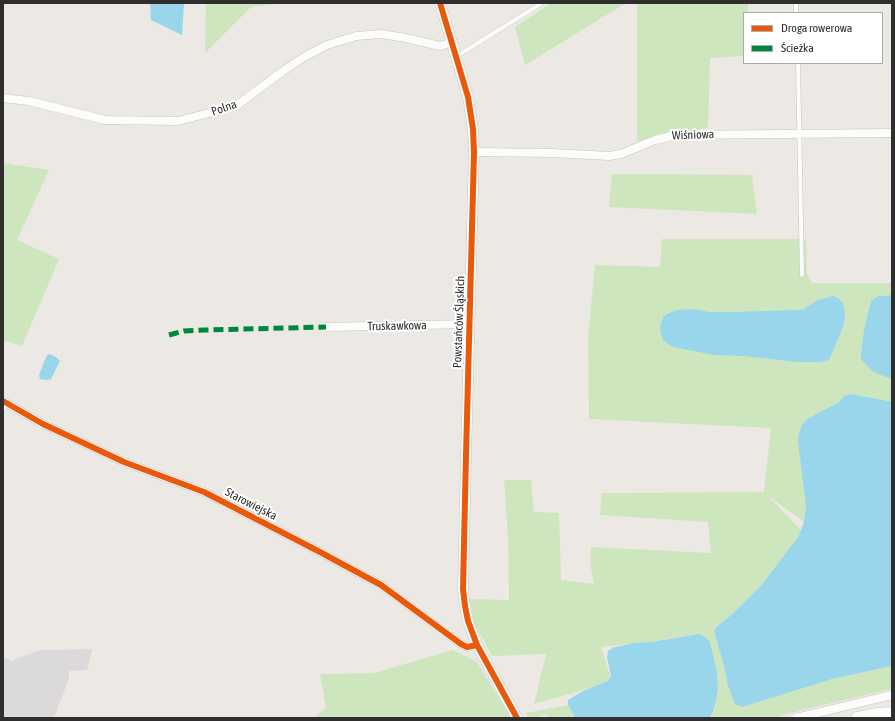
<!DOCTYPE html>
<meta charset="utf-8">
<style>
body{margin:0}
#map{position:relative;width:895px;height:721px;overflow:hidden;background:#ece8e4;font-family:"Asap Condensed",sans-serif}
canvas{display:block}
.frame{position:absolute;inset:0;border:4px solid #2e2e2e;pointer-events:none}
.legend{position:absolute;left:743px;top:12px;width:140px;height:52px;box-sizing:border-box;background:#fff;border:1px solid #ababab;margin:0;padding:5px 7px;list-style:none;font-size:12px;color:#2e2e2e}
.legend li{display:flex;align-items:center;gap:8px;height:20px}
.legend b{width:20px;border:1px solid #ababab}
</style>
<div id="map">
<canvas width="895" height="721"></canvas>
<div class="frame"></div>
<ul class="legend">
<li><b style="height:5px;background:#e8590c"></b>Droga rowerowa</li>
<li><b style="height:5px;background:#00873e"></b>Ścieżka</li>
</ul>
</div>
<script>
const ctx = document.querySelector('canvas').getContext('2d');
ctx.lineJoin = 'round';
function fill(path, color) {
  ctx.fillStyle = color;
  ctx.fill(path, 'evenodd');
}
function poly(rows) {
  const path = new Path2D();
  for (const r of rows) {
    path.moveTo(r[0], r[1]);
    for (let i = 2; i < r.length; i += 2) path.lineTo(r[i], r[i + 1]);
  }
  return path;
}
function stroke(path, color, width, dash) {
  ctx.strokeStyle = color;
  ctx.lineWidth = width;
  ctx.lineCap = dash ? 'butt' : 'round';
  ctx.setLineDash(dash || []);
  ctx.stroke(path);
}
function drawText(font, color, halo, rows, align = 'center') {
  ctx.font = font + ' "Asap Condensed",sans-serif';
  ctx.lineWidth = 4;
  ctx.setLineDash([]);
  ctx.textBaseline = 'middle';
  ctx.strokeStyle = halo;
  ctx.fillStyle = color;
  for (const [text, x, y, turn = 0] of rows) {
    ctx.save();
    ctx.translate(x, y);
    ctx.rotate((+turn || 0) * Math.PI / 180);
    ctx.textAlign = isNaN(turn) ? turn : align;
    if (halo) ctx.strokeText(text, 0, 0);
    ctx.fillText(text, 0, 0);
    ctx.restore();
  }
}
fill(poly([
 [92,649,90,660,87,670,69,671,69,678,54,718,3,718,3,657,11,661,40,650]
]), '#dcd9db');
fill(poly([
 [206,3,287,3,251,7,205,53],
 [551,3,626,3,525,65,515,27],
 [637,3,748,3,748,13,744,13,744,56,710,58,708,128,637,141],
 [3,163,49,170,17,240,59,259,22,346,3,340],
 [612,174,752,175,757,214,609,207],
 [662,239,806,239,807,274,812,283,892,283,892,295,879,296,892,378,892,403,844,397,839,402,807,419,806,506,805,515,811,524,801,530,798,537,759,588,731,615,716,626,714,631,724,666,728,686,735,704,832,679,892,666,892,689,814,707,773,718,710,718,715,706,718,689,717,671,710,642,685,636,651,642,601,647,612,682,534,704,546,654,492,656,473,621,470,599,509,600,508,537,504,480,531,480,534,512,559,513,561,580,594,584,590,562,591,547,711,553,708,522,600,515,602,493,764,492,771,428,589,419,588,337,595,265,660,267],
 [767,495,804,522,801,530],
 [453,650,477,662,511,718,314,718,326,707,320,674,374,673],
 [568,705,575,718,549,718,546,714,534,718,528,718,526,713]
]), '#cee6be');
fill(poly([
 [150,3,184,3,182,35,151,20],
 [892,295,892,379,873,372,861,359,861,353,864,330,871,301,875,298,879,296],
 [833,296,838,298,842,302,845,312,845,317,843,327,829,360,820,362,797,362,744,356,714,355,673,347,668,344,663,340,661,334,660,328,663,317,667,314,677,310,693,309,710,312,733,312,799,310,804,309,818,300],
 [49,354,56,357,60,361,51,379,46,380,40,379,39,375,46,357],
 [851,394,892,402,892,666,832,679,742,707,735,704,728,686,724,666,714,631,716,627,731,615,759,588,798,537,801,530,804,522,806,506,798,441,799,433,802,425,807,419,839,402,844,396],
 [699,634,705,637,710,642,717,671,718,689,715,706,710,718,575,718,568,705,568,700,583,691,608,681,611,676,607,657,608,651,612,648,634,643,651,642]
]), '#99d6ec');
const service = poly([
 [796,3,796,13],
 [457,56,542,3],
 [798,63,802,275],
 [3,411,5,402]
]);
const minor = poly([
 [3,98,29,101,105,120,178,121,236,106,283,71,304,57,327,45,356,36,381,34,406,38,440,46,453,42],
 [474,152,553,153,609,156,621,154,655,140,675,135,892,133],
 [326,327,469,324],
 [3,401,43,424,124,462,204,492,320,552,381,585,461,644,467,647,477,645],
 [796,718,892,695]
]);
const tertiary = poly([
 [440,3,468,97,473,129,474,152,466,455,463,589,465,606,468,621,477,645,517,718]
]);
const secondary = poly([
 [857,718,878,714,892,713]
]);
stroke(service, '#c5c4c5', 5);
stroke(minor, '#c5c4c5', 9);
stroke(tertiary, '#c5c4c5', 11);
stroke(secondary, '#c5c4c5', 13);
stroke(service, '#fcfcfb', 4);
stroke(minor, '#fcfcfb', 8);
stroke(tertiary, '#fcfcfb', 10);
stroke(secondary, '#fcfcfb', 12);
stroke(poly([
 [169,335,184,331,204,330,326,327]
]), '#00873e', 5, [10, 5]);
stroke(poly([
 [440,3,468,97,473,129,474,152,466,455,463,589,465,606,468,621,477,645,517,718],
 [3,401,43,424,124,462,204,492,320,552,381,585,461,644,467,647,477,645]
]), '#e8590c', 6);
drawText('12px', '#2e2e2e', '#fff', [
 ["Polna",224,108,-19],
 ["Wiśniowa",693,135,-2],
 ["Powstańców Śląskich",459,322,-88],
 ["Truskawkowa",397,326,-1],
 ["Starowiejska",251,504,27]
]);
</script>
